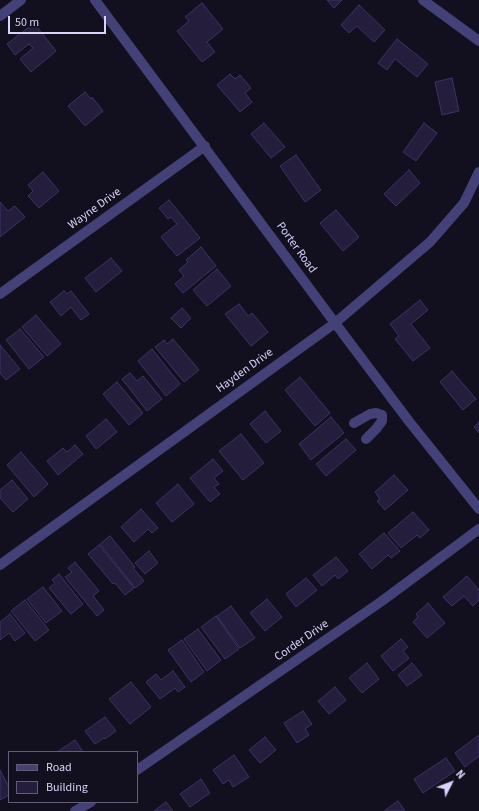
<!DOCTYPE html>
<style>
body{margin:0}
#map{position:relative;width:479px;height:811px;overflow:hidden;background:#120f1e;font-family:"Source Sans 3",sans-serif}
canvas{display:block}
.legend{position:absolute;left:8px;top:751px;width:130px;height:52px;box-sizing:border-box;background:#120f1e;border:1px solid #615d76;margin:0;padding:5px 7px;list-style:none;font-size:12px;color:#d7d3f9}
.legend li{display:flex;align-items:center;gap:8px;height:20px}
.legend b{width:20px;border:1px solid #615d76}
.north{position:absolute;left:431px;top:763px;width:40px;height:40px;-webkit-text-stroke:3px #120f1e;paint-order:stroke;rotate:48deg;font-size:11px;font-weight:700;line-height:16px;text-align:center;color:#d7d3f9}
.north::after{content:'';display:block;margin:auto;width:14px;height:18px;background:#d7d3f9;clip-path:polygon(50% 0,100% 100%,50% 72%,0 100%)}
.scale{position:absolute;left:8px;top:16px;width:98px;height:18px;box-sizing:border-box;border:2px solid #d7d3f9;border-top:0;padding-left:5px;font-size:12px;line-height:14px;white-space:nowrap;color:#d7d3f9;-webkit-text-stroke:3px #120f1e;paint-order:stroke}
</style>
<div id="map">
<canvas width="479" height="811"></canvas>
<ul class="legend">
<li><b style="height:5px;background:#434177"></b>Road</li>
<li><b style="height:11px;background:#241e3c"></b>Building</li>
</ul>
<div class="north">N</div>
<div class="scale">50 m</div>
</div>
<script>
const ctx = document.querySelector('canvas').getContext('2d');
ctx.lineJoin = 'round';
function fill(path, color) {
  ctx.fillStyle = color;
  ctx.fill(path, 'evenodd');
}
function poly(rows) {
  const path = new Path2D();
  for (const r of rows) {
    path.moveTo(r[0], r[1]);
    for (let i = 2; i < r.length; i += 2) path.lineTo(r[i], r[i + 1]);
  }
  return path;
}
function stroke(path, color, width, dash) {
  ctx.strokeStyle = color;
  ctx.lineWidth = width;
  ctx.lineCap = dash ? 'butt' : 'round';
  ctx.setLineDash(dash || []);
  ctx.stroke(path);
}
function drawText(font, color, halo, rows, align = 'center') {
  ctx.font = font + ' "Source Sans 3",sans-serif';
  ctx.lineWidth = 3;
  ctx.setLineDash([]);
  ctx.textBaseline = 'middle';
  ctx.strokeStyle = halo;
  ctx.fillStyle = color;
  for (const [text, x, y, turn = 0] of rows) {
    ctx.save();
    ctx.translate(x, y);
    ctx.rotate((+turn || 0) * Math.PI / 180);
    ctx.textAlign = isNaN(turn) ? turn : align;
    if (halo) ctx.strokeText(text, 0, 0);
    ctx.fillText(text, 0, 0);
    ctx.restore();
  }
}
const building = poly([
 [327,0,342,0,334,8,327,0],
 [202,3,223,29,207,42,215,52,202,62,177,31,189,21,185,17,202,3],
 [359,5,385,30,374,42,357,26,349,33,341,25,359,5],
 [34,23,56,51,31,72,20,59,33,48,29,44,15,55,7,44,34,23],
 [397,39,428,64,417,77,395,59,387,70,378,63,397,39],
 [230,74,235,79,240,75,251,88,245,93,252,102,240,112,217,85,230,74],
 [452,78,459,111,442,115,435,82,452,78],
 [85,92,91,99,92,97,103,111,85,126,68,106,85,92],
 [264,123,285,147,271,158,251,134,264,123],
 [424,123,437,133,416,161,403,152,424,123],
 [296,155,321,190,305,202,280,166,296,155],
 [409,170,420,183,396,206,384,194,409,170],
 [43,172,59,191,39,208,28,196,33,191,28,185,43,172],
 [169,200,200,238,177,256,161,237,177,224,171,217,168,219,159,208,169,200],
 [0,202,8,211,15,206,25,217,0,237,0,202],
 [336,210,359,237,343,251,320,223,336,210],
 [201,247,216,266,183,293,175,284,184,276,179,270,188,262,186,260,201,247],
 [111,258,122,271,96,292,85,278,111,258],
 [217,269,231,286,207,306,193,290,217,269],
 [64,291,67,294,71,291,89,314,81,320,71,307,61,316,50,302,64,291],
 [420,300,428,310,411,324,430,348,413,361,395,339,399,336,390,324,420,300],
 [239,304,248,316,252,313,268,332,251,346,225,314,239,304],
 [182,308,191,318,181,328,171,318,182,308],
 [36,315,61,344,47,356,22,327,36,315],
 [20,329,44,357,29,369,6,340,20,329],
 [173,339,199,370,184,382,155,347,164,340,167,344,173,339],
 [0,345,20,369,6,380,0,373,0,345],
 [152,349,180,384,166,396,138,361,152,349],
 [452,371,476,399,463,410,440,382,452,371],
 [130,373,137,381,143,376,162,399,147,411,122,379,130,373],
 [300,377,330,413,315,426,285,390,300,377],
 [117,382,143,413,129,425,103,394,117,382],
 [265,411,281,431,266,443,250,424,265,411],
 [331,417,344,433,311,460,299,444,331,417],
 [106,419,117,432,96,449,86,436,106,419],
 [479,422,479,433,474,427,479,422],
 [241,434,264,463,243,480,219,451,241,434],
 [346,439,356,450,326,476,316,464,346,439],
 [75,445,83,454,58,475,47,461,63,448,67,452,75,445],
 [21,452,48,484,34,497,7,465,21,452],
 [213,459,223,471,214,478,219,484,214,487,220,494,210,502,190,478,213,459],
 [394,475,408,490,385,510,377,501,380,499,375,492,394,475],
 [12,480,28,499,13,512,0,498,0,490,12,480],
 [178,484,194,504,172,522,156,503,178,484],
 [141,509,158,528,152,533,148,529,134,542,121,527,141,509],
 [413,512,429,530,420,538,417,535,401,548,388,533,413,512],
 [384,533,400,551,391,558,388,555,372,569,359,554,384,533],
 [110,536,135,567,133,568,144,581,135,588,100,544,110,536],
 [99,545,134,588,125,595,115,583,113,584,88,554,99,545],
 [149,551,158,563,145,574,135,563,149,551],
 [336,557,348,571,338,579,335,575,322,586,313,575,336,557],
 [75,562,99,591,93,596,104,610,97,616,65,577,72,572,68,568,75,562],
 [59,574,83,604,71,614,49,588,55,583,52,580,59,574],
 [467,576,479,590,479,600,473,606,464,596,452,606,443,597,467,576],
 [306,578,317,590,296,607,286,594,306,578],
 [43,587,62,611,46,623,27,599,43,587],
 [267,599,282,617,265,631,250,613,267,599],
 [25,600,49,630,35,641,11,611,25,600],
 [428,603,445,623,427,638,413,622,418,617,416,614,428,603],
 [231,606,255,638,240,648,217,616,231,606],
 [10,614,25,633,15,641,9,633,0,640,0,622,10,614],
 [216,616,239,649,225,659,201,627,216,616],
 [198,629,221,660,207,671,184,639,198,629],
 [401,639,408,647,403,651,409,658,393,671,381,656,401,639],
 [182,640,204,672,191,682,168,650,182,640],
 [367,663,379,679,362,693,349,678,367,663],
 [412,663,422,675,407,686,398,675,412,663],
 [173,671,185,687,178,692,175,688,160,699,146,682,156,674,161,680,173,671],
 [131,682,151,707,130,724,109,699,131,682],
 [335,687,346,700,329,714,318,701,335,687],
 [303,711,312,724,305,729,309,735,297,743,284,723,303,711],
 [105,717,116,731,105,739,104,738,95,744,85,731,105,717],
 [479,735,479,756,465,767,455,753,479,735],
 [265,737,276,750,260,763,249,750,265,737],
 [75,740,83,752,57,752,75,740],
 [234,755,249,777,233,787,229,780,223,784,213,770,234,755],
 [446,758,455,771,423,793,414,779,446,758],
 [0,770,9,787,9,795,0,800,0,770],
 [201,779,210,793,190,807,180,794,201,779],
 [398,801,405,811,384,811,398,801],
 [166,802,173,811,154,811,166,802]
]);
fill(building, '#241e3c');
stroke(building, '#3d3365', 1);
stroke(poly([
 [95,0,335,323,408,420,479,509],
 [423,0,479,41],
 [0,16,21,0],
 [0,294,205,146],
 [354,423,370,414,376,413,382,415,382,421,376,429,366,439],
 [0,565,335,323,430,242,464,203,479,172],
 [137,770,382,601,479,529],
 [75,811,91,802]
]), '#434177', 10);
drawText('12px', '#d7d3f9', '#120f1e', [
 ["Wayne Drive",95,209,-36],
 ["Porter Road",296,248,54],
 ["Hayden Drive",245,371,-36],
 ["Corder Drive",302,641,-35]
]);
</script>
